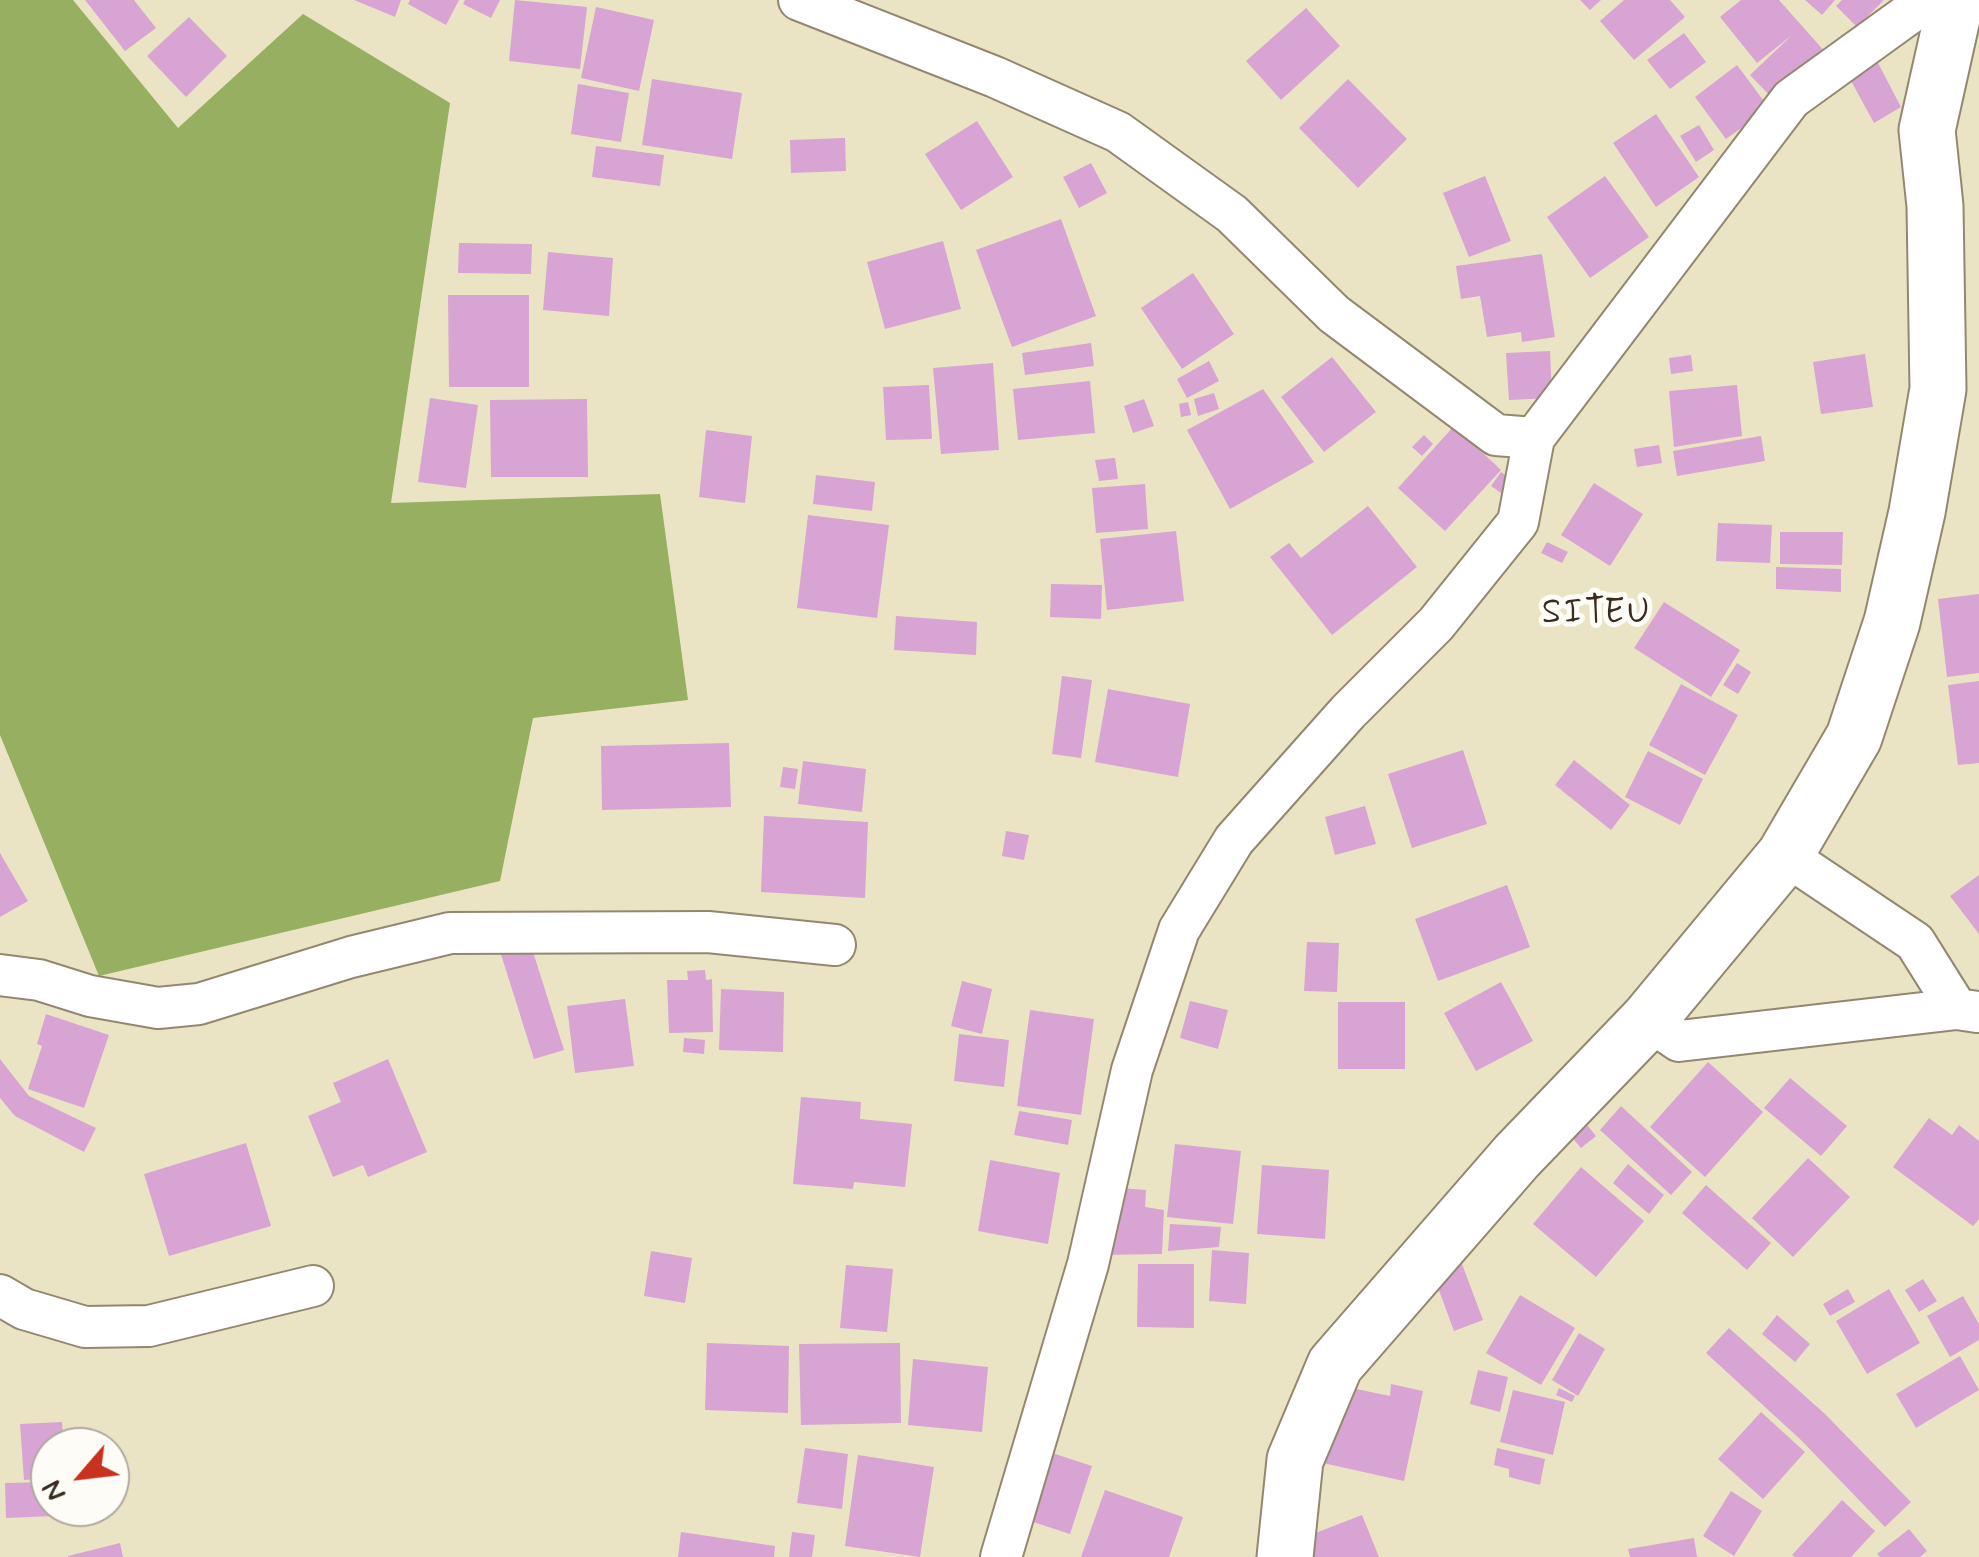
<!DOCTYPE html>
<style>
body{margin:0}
#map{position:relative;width:1979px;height:1557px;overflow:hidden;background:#ebe4c4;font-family:Mynerve,sans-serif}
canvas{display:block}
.north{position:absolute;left:30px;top:1427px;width:100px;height:100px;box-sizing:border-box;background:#fdfcf7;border:2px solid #afa8a0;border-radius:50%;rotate:242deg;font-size:28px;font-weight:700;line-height:40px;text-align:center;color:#3b2a1e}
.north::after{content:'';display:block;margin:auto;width:35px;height:45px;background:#c8321e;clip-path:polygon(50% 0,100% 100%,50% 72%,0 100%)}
</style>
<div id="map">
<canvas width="1979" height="1557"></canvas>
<div class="north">N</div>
</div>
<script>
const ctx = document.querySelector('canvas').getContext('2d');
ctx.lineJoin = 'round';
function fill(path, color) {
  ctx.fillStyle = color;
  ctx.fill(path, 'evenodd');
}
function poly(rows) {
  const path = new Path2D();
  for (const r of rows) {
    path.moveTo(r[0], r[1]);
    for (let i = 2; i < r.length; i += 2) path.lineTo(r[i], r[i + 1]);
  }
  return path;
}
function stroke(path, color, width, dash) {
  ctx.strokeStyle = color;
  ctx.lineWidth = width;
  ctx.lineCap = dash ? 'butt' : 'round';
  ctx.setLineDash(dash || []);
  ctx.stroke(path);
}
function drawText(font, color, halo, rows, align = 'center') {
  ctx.font = font + ' Mynerve,sans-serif';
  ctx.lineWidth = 10;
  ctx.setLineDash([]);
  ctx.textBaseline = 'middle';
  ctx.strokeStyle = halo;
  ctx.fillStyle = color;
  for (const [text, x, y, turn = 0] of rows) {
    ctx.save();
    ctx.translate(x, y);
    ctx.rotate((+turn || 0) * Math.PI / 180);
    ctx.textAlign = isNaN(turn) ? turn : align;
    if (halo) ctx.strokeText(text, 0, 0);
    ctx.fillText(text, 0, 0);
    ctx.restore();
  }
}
fill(poly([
 [0,0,73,0,178,128,303,14,450,103,391,503,660,494,688,700,533,718,500,881,99,976,0,735]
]), '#96af60');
fill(poly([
 [85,0,134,0,156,28,125,51],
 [354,0,401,0,395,17],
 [410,0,459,0,446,25,408,4],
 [465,0,500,0,491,18,463,4],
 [515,0,587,7,580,69,509,61],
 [1580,0,1601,0,1590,10],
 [1624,0,1670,0,1685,17,1634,60,1600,21],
 [1741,0,1779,0,1826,53,1775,101,1750,75,1792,35,1757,63,1720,17],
 [1805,0,1835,0,1822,15],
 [1842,0,1884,0,1857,27,1836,6],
 [596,7,654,20,639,91,581,78],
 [1306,8,1340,46,1281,100,1246,61],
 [189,17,227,56,186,97,147,56],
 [1684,33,1706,62,1670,89,1647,60],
 [1878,63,1901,107,1874,123,1850,79],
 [1737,65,1769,108,1726,139,1695,97],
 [652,79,742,93,732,159,642,145],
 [1348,79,1407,139,1358,188,1299,128],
 [578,84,629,93,621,142,571,134],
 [1656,114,1699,177,1656,207,1613,143],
 [977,121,1013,177,961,210,925,154],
 [1699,125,1714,150,1696,162,1680,136],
 [845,138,846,171,791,173,790,140],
 [596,146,664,155,660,186,592,177],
 [1091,163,1107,193,1079,208,1063,177],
 [1485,176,1511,241,1469,257,1443,193],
 [1605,176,1649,237,1590,278,1547,217],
 [1061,219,1096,316,1012,347,976,250],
 [943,241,961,309,885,329,867,262],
 [459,243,532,244,531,274,458,273],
 [548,252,613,258,609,316,543,310],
 [1542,254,1555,337,1522,342,1521,332,1487,337,1480,296,1461,299,1456,266],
 [1193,273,1234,334,1182,369,1141,308],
 [448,295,529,295,529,387,449,387],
 [1091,343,1094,366,1025,375,1022,353],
 [1550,351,1552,398,1509,400,1506,353],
 [1865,354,1873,407,1821,414,1813,362],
 [1691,355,1693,371,1671,374,1669,358],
 [1332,357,1376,412,1324,452,1281,397],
 [1209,361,1219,381,1187,398,1177,379],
 [993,363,999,450,941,454,933,368],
 [1090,381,1095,433,1018,440,1013,389],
 [929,385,932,439,886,440,883,387],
 [1737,385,1742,436,1674,447,1669,391],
 [1263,389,1314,462,1230,509,1187,430],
 [1214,393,1219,409,1198,416,1194,399],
 [430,398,478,405,466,488,418,482],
 [587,399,588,477,491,477,490,400],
 [1144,399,1154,426,1133,433,1124,406],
 [1188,402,1191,415,1181,417,1179,404],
 [1454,426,1501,470,1445,531,1398,488],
 [706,430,752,436,745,503,699,497],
 [1424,435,1433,444,1422,456,1412,447],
 [1761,436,1765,461,1677,476,1673,451],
 [1659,445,1662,463,1637,467,1634,449],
 [1115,458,1118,479,1099,481,1095,460],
 [1501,472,1521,486,1511,500,1491,486],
 [816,475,875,482,872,511,813,504],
 [1594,483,1643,514,1610,566,1561,535],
 [1145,484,1148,529,1096,533,1092,488],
 [1368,506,1417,567,1332,635,1270,557,1289,543,1301,558],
 [808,515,889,525,877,618,797,608],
 [1718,523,1772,525,1770,563,1716,561],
 [1176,531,1184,601,1107,610,1100,539],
 [1780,532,1843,532,1842,565,1780,564],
 [1547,542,1568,552,1562,563,1541,553],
 [1776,567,1841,569,1841,592,1776,589],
 [1051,584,1102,585,1101,619,1050,617],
 [1979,594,1979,673,1947,677,1938,599],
 [1664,602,1740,650,1711,697,1634,648],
 [896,616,977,622,976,655,894,650],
 [1737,663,1751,672,1738,694,1723,685],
 [1062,676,1092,680,1081,758,1052,754],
 [1979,681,1979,763,1958,765,1948,685],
 [1681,684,1738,715,1705,775,1649,745],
 [1108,689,1190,704,1178,777,1095,762],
 [729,743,731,807,602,810,601,746],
 [1463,750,1487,824,1412,848,1388,774],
 [1648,751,1703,779,1680,825,1625,797],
 [1574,760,1630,805,1611,830,1555,785],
 [803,761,866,769,862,812,798,804],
 [783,767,798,769,795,789,780,787],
 [1365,806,1376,844,1335,855,1325,817],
 [764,816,868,822,865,898,761,892],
 [1006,831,1029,835,1024,860,1002,856],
 [0,853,28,901,0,917],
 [1979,875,1979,934,1950,896],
 [1507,885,1530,947,1438,981,1415,919],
 [529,939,564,1050,534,1059,499,948],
 [1307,942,1339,943,1337,992,1304,991],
 [705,970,706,980,712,979,713,1032,669,1033,667,980,688,980,687,971],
 [962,981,992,989,982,1034,951,1026],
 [1501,982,1533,1041,1476,1071,1444,1013],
 [721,989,784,992,783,1052,719,1050],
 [625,999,634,1066,575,1073,567,1006],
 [1190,1001,1228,1010,1218,1049,1180,1038],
 [1338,1002,1405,1002,1405,1069,1338,1069],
 [1030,1010,1094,1019,1081,1115,1017,1106],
 [46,1014,109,1035,84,1108,28,1089,42,1046,37,1044],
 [959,1034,1009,1040,1004,1087,954,1081],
 [684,1038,705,1040,704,1054,683,1052],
 [0,1059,29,1096,96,1128,84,1152,15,1116,0,1098],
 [388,1059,427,1152,368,1177,363,1165,333,1177,308,1116,341,1102,333,1083],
 [1708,1062,1763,1112,1705,1177,1650,1127],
 [1790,1078,1847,1126,1821,1156,1764,1108],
 [801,1097,861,1102,860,1119,912,1124,905,1187,854,1182,853,1189,793,1184],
 [1621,1106,1692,1172,1671,1195,1600,1130],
 [1573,1108,1596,1136,1581,1148,1558,1121],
 [1019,1111,1072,1120,1068,1145,1014,1135],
 [1929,1118,1952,1135,1959,1125,1979,1141,1979,1219,1973,1226,1893,1167],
 [246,1143,271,1226,169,1256,144,1174],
 [1175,1144,1241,1151,1233,1224,1167,1217],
 [1808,1158,1850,1197,1793,1257,1752,1218],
 [990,1160,1060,1173,1048,1244,978,1231],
 [1628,1164,1664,1195,1649,1214,1613,1183],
 [1262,1165,1329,1170,1325,1239,1257,1234],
 [1581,1167,1644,1221,1596,1277,1533,1224],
 [1706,1185,1771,1243,1747,1270,1682,1213],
 [1108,1187,1146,1190,1145,1207,1164,1210,1162,1254,1101,1255],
 [1170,1224,1221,1227,1219,1247,1168,1251],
 [1212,1250,1249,1253,1246,1304,1209,1301],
 [651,1251,692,1258,685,1303,644,1296],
 [1459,1256,1483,1320,1454,1331,1430,1266],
 [1138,1264,1194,1264,1194,1328,1137,1327],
 [846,1265,893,1269,887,1332,840,1328],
 [1923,1279,1937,1301,1919,1312,1905,1290],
 [1848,1289,1855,1302,1830,1316,1823,1304],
 [1889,1289,1920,1343,1867,1374,1836,1321],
 [1520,1295,1575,1328,1541,1385,1486,1353],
 [1963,1296,1979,1324,1979,1340,1950,1357,1927,1316],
 [1777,1315,1810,1344,1795,1362,1762,1334],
 [1729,1328,1825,1414,1911,1502,1885,1527,1801,1440,1706,1353],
 [1579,1333,1605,1349,1578,1396,1552,1380],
 [707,1343,789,1346,788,1413,705,1410],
 [900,1343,901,1423,801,1425,799,1344],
 [1960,1356,1979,1390,1916,1428,1896,1394],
 [913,1359,988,1367,982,1432,908,1425],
 [1478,1370,1508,1377,1500,1412,1470,1404],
 [1391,1384,1423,1391,1404,1481,1323,1463,1337,1385,1390,1396],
 [1559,1388,1575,1396,1572,1402,1556,1395],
 [1513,1390,1565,1402,1553,1455,1500,1442],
 [1761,1412,1805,1452,1763,1499,1718,1459],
 [62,1422,64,1447,50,1447,50,1478,24,1480,20,1424],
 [805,1448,848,1454,842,1509,797,1503],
 [1497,1448,1545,1459,1540,1485,1509,1477,1509,1469,1494,1465],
 [1046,1451,1092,1466,1070,1534,1024,1519],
 [858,1455,934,1467,920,1557,845,1546],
 [50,1482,50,1507,54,1507,54,1516,6,1518,5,1483],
 [1105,1490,1183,1517,1169,1557,1081,1557],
 [1731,1491,1762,1511,1734,1556,1703,1536],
 [1842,1500,1875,1531,1851,1557,1795,1557,1792,1555],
 [1362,1515,1379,1557,1307,1557,1300,1539],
 [1909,1529,1927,1551,1920,1557,1880,1557,1877,1554],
 [681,1532,775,1546,774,1557,678,1557],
 [792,1532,815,1535,812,1557,789,1557],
 [1694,1538,1697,1557,1630,1557,1628,1549],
 [120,1543,123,1557,68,1557,68,1556]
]), '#d7a4d3');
const street = poly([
 [799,0,995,77,1118,132,1232,214,1334,314,1496,435,1534,438,1791,99,1928,0],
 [1785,855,1915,942,1957,1009,1977,1012],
 [0,975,39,980,90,996,158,1008,199,1004,351,957,450,933,708,932,835,945],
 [1648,1020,1679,1041,1957,1009],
 [0,1295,24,1309,85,1327,149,1326,313,1286],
 [1001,1557,1088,1264,1132,1070,1179,930,1234,840,1348,712,1436,624,1518,522,1534,438]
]);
const secondary = poly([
 [1285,1557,1295,1460,1335,1365,1517,1156,1648,1020,1785,855,1854,737,1892,622,1917,512,1938,389,1935,206,1927,130,1956,0]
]);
stroke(street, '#938771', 44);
stroke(secondary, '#938771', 59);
stroke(street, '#fff', 40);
stroke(secondary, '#fff', 55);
ctx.letterSpacing = '2.5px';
drawText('35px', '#3b2a1e', '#fdfcf7', [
 ["SITEU",1597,615]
]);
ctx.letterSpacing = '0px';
</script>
